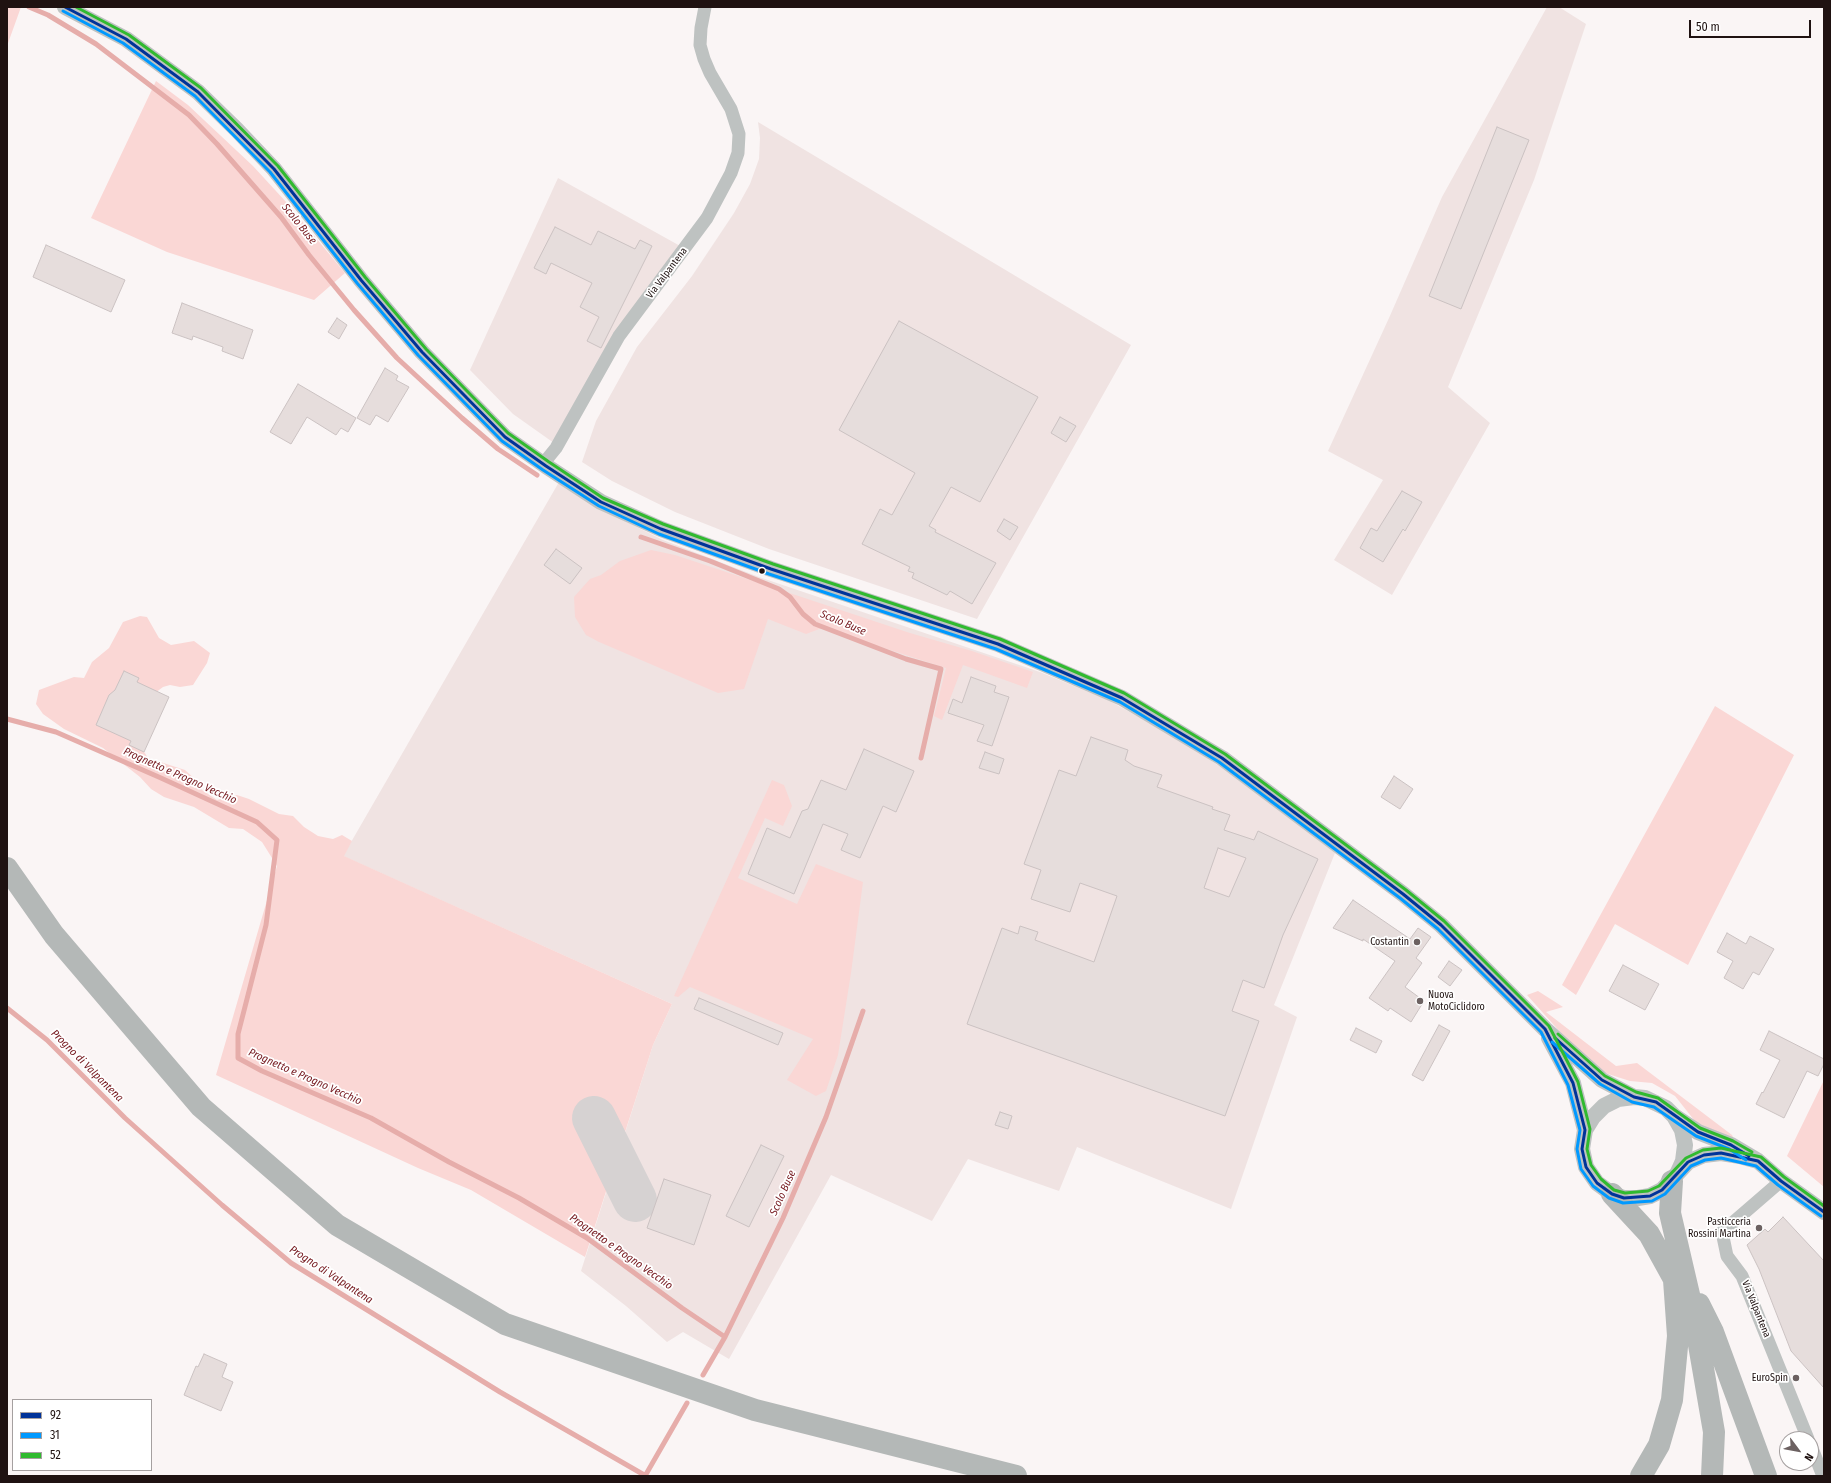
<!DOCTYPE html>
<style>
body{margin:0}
#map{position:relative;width:1831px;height:1483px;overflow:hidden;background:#faf5f5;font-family:"Fira Sans Condensed",sans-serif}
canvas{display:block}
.frame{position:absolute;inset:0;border:8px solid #1f1211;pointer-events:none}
.legend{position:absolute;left:12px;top:1399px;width:140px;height:72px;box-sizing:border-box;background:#fff;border:1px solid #a5a0a0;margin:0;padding:5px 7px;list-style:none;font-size:12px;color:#1f1211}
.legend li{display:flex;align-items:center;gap:8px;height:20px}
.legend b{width:20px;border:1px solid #a5a0a0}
.north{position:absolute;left:1779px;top:1431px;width:40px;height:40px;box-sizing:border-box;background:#fff;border:1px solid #a5a0a0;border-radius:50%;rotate:122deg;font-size:11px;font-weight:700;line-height:16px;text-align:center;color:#1f1211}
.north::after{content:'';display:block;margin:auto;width:14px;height:18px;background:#6c6161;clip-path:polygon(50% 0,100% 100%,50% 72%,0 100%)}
.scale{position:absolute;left:1689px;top:20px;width:122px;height:18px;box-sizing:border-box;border:2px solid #1f1211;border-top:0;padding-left:5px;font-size:12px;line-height:14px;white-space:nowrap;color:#1f1211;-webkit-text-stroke:3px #fff;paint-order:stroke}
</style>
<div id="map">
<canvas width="1831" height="1483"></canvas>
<div class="frame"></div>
<ul class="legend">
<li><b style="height:5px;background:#039"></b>92</li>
<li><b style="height:5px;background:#09f"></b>31</li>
<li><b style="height:5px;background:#30ba2f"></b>52</li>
</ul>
<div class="north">N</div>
<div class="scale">50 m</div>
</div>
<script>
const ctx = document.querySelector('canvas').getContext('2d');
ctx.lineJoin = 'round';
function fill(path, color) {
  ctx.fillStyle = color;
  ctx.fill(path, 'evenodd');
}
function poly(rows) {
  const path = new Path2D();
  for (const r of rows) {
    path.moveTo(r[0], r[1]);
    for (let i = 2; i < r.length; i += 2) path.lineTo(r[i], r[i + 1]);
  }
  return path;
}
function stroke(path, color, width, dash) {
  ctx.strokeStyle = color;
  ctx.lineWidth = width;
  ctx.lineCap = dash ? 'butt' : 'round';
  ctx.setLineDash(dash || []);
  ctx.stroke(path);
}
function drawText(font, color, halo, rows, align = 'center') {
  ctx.font = font + ' "Fira Sans Condensed",sans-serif';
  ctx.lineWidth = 3.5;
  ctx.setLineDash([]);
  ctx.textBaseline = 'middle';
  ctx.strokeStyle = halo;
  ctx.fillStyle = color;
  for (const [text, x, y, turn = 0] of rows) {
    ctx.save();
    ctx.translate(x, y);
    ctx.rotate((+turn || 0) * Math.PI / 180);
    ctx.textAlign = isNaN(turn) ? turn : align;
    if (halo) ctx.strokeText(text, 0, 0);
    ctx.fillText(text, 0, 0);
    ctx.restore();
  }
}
fill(poly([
 [1547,7,1559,7,1586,24,1534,180,1448,387,1490,423,1392,595,1334,560,1383,480,1328,451,1389,318,1442,197],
 [758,122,1131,345,977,619,769,549,675,512,612,481,582,462,596,421,637,347,692,276,734,213,750,184,759,159,760,138],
 [558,178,682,247,645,296,561,448,513,414,470,370],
 [559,482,597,507,663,540,759,577,1040,672,1108,700,1184,742,1257,792,1335,853,1274,1005,1297,1017,1231,1209,1077,1147,1059,1191,968,1159,932,1221,831,1175,729,1359,683,1332,667,1342,626,1306,581,1271,653,1045,672,1004,343,856]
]), '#f0e3e2');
fill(poly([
 [7,7,21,7,7,46],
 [156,81,188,105,253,166,287,203,345,273,314,300,167,252,91,218],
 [651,550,675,555,910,633,972,651,1033,672,1027,688,963,665,942,720,934,716,946,668,822,628,806,634,768,619,744,689,718,693,599,642,586,635,575,617,574,597,590,579,601,575,620,561],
 [140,616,147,617,159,638,171,645,194,641,210,653,207,663,193,685,180,687,170,685,163,687,155,693,143,750,148,758,185,770,197,781,202,790,217,800,237,795,249,799,279,814,293,816,304,827,318,836,333,839,342,835,352,841,344,856,672,1004,653,1045,585,1257,471,1190,418,1168,216,1075,277,866,262,842,243,829,229,828,194,807,164,797,151,789,140,777,103,748,64,729,43,714,36,704,39,690,74,677,84,678,92,662,109,648,123,622],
 [1715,706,1794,755,1688,965,1615,924,1576,995,1562,985],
 [772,780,784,785,792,806,783,826,765,818,738,878,797,904,816,864,863,882,851,973,838,1055,826,1091,816,1096,787,1080,813,1039,690,987,678,997,674,996],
 [1538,991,1563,1007,1546,1012,1616,1066,1637,1063,1732,1135,1733,1137,1731,1138,1698,1125,1675,1096,1652,1083,1630,1081,1608,1074,1593,1065,1578,1052,1527,995],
 [1824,1080,1824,1187,1787,1156]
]), '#fad7d5');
stroke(poly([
 [29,7,48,15,96,44,189,115,217,144,281,217,309,255,354,310,397,358,462,418,498,449,537,475],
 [641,537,710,561,779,589,790,597,803,614,815,624,906,659,941,669,921,758],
 [7,719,56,732,161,778,257,822,277,840,266,925,238,1034,238,1058,262,1071,371,1118,449,1162,519,1198,587,1238,682,1308,725,1337],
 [7,1008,47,1040,125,1118,222,1205,291,1263,500,1392,646,1476],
 [703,1375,725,1337,783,1218,826,1117,863,1011],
 [645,1476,687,1403]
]), '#e6adaa', 5);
stroke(poly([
 [594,1118,635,1200]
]), '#d6d2d2', 44);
const building = poly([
 [1497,127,1529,140,1461,309,1429,296,1497,127],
 [555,227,591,245,598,231,635,249,640,240,652,246,601,348,587,341,599,317,580,307,592,283,551,263,546,274,534,268,555,227],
 [46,245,125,280,111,312,33,277,46,245],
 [182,303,253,330,243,359,222,351,223,347,193,336,192,340,172,333,182,303],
 [337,318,347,325,339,339,328,332,337,318],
 [899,321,1038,397,980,502,951,487,929,526,936,530,935,532,996,563,972,604,950,591,947,595,912,578,914,573,908,571,910,567,862,544,880,509,892,515,915,473,839,430,899,321],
 [385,368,398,376,396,380,409,387,388,422,376,415,370,425,357,418,385,368],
 [298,384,356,418,348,432,341,428,336,435,307,417,291,444,270,432,298,384],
 [1060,417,1076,426,1066,442,1051,433,1060,417],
 [1402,491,1422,502,1405,531,1403,529,1383,562,1360,548,1371,528,1377,531,1402,491],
 [1004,519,1018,527,1010,540,997,531,1004,519],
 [556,549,582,568,570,584,544,565,556,549],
 [124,671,139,678,137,682,169,697,144,752,129,745,131,741,96,725,109,695,115,690,124,671],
 [971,677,996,686,994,692,1009,697,992,746,977,741,984,725,948,713,953,699,962,703,971,677],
 [1091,737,1128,750,1125,760,1134,766,1162,775,1157,787,1213,807,1212,809,1230,815,1224,830,1254,840,1258,831,1318,859,1283,935,1264,988,1243,980,1232,1011,1259,1021,1225,1116,967,1024,1002,928,1018,934,1020,926,1038,932,1035,940,1094,962,1117,896,1080,883,1070,912,1031,899,1041,870,1024,864,1059,770,1076,776,1091,737],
 [1218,848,1246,858,1229,897,1204,888,1218,848],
 [864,749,914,771,896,812,883,806,860,858,841,850,848,834,823,824,794,894,748,874,767,828,790,838,802,811,808,809,821,780,846,790,864,749],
 [985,752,1004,759,999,774,979,768,985,752],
 [1394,776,1413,789,1400,809,1381,797,1394,776],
 [1353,900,1410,939,1418,928,1431,937,1416,958,1422,963,1405,987,1424,1001,1411,1022,1390,1008,1388,1011,1369,998,1395,961,1363,939,1363,941,1333,928,1353,900],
 [1727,933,1746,944,1750,936,1774,949,1759,975,1753,972,1743,989,1724,978,1733,961,1717,952,1727,933],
 [1449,961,1462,970,1450,986,1438,977,1449,961],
 [1623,965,1659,984,1645,1010,1609,991,1623,965],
 [699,998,783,1033,778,1045,694,1009,699,998],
 [1439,1025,1450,1031,1423,1081,1412,1075,1439,1025],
 [1356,1028,1382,1041,1376,1053,1350,1040,1356,1028],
 [1769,1031,1824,1059,1824,1064,1818,1076,1807,1071,1784,1118,1756,1104,1762,1092,1763,1093,1780,1060,1760,1050,1769,1031],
 [1000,1112,1012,1116,1008,1129,995,1125,1000,1112],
 [761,1145,784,1156,749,1227,726,1216,761,1145],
 [664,1179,711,1195,694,1245,647,1228,664,1179],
 [1783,1217,1824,1261,1824,1388,1791,1351,1759,1269,1747,1245,1765,1229,1768,1232,1783,1217],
 [204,1354,227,1364,222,1377,233,1382,221,1411,184,1395,196,1366,198,1367,204,1354]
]);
fill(building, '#e6dddc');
stroke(building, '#cbc2c2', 1);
stroke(poly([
 [543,464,556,448,619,336,707,218,731,173,738,153,739,134,731,109,710,73,704,59,700,45,701,28,705,7],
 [1781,1181,1722,1232,1727,1256,1742,1276,1808,1439],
 [1811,1446,1823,1476]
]), '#bec2c1', 13);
stroke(poly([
 [65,7,126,39,198,92,237,130,274,169,361,280,422,352,505,437,546,466,601,502,661,529,771,569,998,644,1122,698,1222,758,1403,894,1441,925,1545,1029,1602,1080,1634,1097],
 [1549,1038,1573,1083,1585,1130],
 [1674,1116,1682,1130,1685,1145,1683,1161,1678,1172],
 [1758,1161,1740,1156,1721,1153,1704,1155,1688,1162,1662,1190,1650,1196,1638,1198,1624,1198,1612,1194,1597,1183,1586,1167,1582,1149,1585,1130,1593,1117,1604,1106,1618,1099,1634,1097,1645,1098,1666,1108,1674,1116,1698,1132,1731,1145,1758,1161,1781,1181,1824,1212]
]), '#bec2c1', 16);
stroke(poly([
 [7,868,54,935,201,1107,337,1225,505,1324,755,1410,1016,1476],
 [1672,1181,1670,1213,1694,1316,1714,1432,1712,1476],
 [1612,1194,1649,1234,1681,1292],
 [1699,1304,1713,1332,1766,1476],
 [1641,1476,1659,1445,1672,1400,1678,1336,1674,1280]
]), '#b4b8b7', 22);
stroke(poly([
 [65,7,126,39,198,92,274,169,361,280,422,352,505,437,546,466,601,502,661,529,771,569,998,644,1122,698,1222,758,1403,894,1441,925,1545,1029,1573,1083,1585,1130,1582,1149,1586,1167,1597,1183,1612,1194,1624,1198,1650,1196,1662,1190,1688,1162,1704,1155,1721,1153,1758,1161,1781,1181,1824,1212],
 [1555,1038,1602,1080,1634,1097,1656,1102,1698,1132,1731,1145,1749,1156]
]), '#039', 3);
stroke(poly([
 [63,11,123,43,195,96,270,172,357,283,418,355,502,441,543,470,599,506,659,534,769,574,996,649,1120,702,1219,762,1400,898,1438,929,1541,1032,1568,1085,1580,1130,1577,1149,1581,1169,1593,1186,1609,1198,1623,1203,1652,1201,1665,1194,1691,1166,1705,1160,1721,1158,1756,1166,1778,1185,1821,1216],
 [1552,1042,1600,1084,1632,1102,1654,1107,1696,1136,1729,1149,1746,1160]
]), '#09f', 3);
stroke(poly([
 [76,7,129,35,201,88,278,166,365,277,426,349,508,433,549,462,603,498,663,524,773,564,1000,639,1124,693,1225,754,1406,890,1444,921,1549,1026,1578,1082,1590,1129,1587,1149,1591,1165,1601,1179,1614,1190,1625,1193,1648,1191,1659,1186,1686,1158,1703,1150,1721,1148,1761,1157,1784,1177,1824,1206],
 [1558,1034,1605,1076,1636,1092,1658,1098,1700,1128,1733,1141,1752,1152]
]), '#30ba2f', 3);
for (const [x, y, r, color] of [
 [762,571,3.5,"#1f1211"],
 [1417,942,4,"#6c6161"],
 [1420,1001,4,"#6c6161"],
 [1759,1228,4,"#6c6161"],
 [1796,1378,4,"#6c6161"]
]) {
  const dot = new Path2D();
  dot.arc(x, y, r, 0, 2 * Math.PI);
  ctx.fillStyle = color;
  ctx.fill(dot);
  stroke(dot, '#fff', 1.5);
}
drawText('10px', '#1f1211', '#fff', [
 ["Via Valpantena",667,273,-53],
 ["Via Valpantena",1756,1309,68]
]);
drawText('10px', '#1f1211', '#fff', [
 ["Costantin",1409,942],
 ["Nuova",1428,995,"left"],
 ["MotoCiclidoro",1428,1007,"left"],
 ["Pasticceria",1751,1222],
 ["Rossini Martina",1751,1234],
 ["EuroSpin",1788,1378]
], 'right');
drawText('italic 11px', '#74171d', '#fff', [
 ["Scolo Buse",299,224,51],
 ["Scolo Buse",843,623,23],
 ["Prognetto e Progno Vecchio",180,776,24],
 ["Progno di Valpantena",87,1066,45],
 ["Prognetto e Progno Vecchio",305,1077,24],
 ["Scolo Buse",783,1193,-66],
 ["Prognetto e Progno Vecchio",621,1252,35],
 ["Progno di Valpantena",331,1275,33]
]);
</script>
